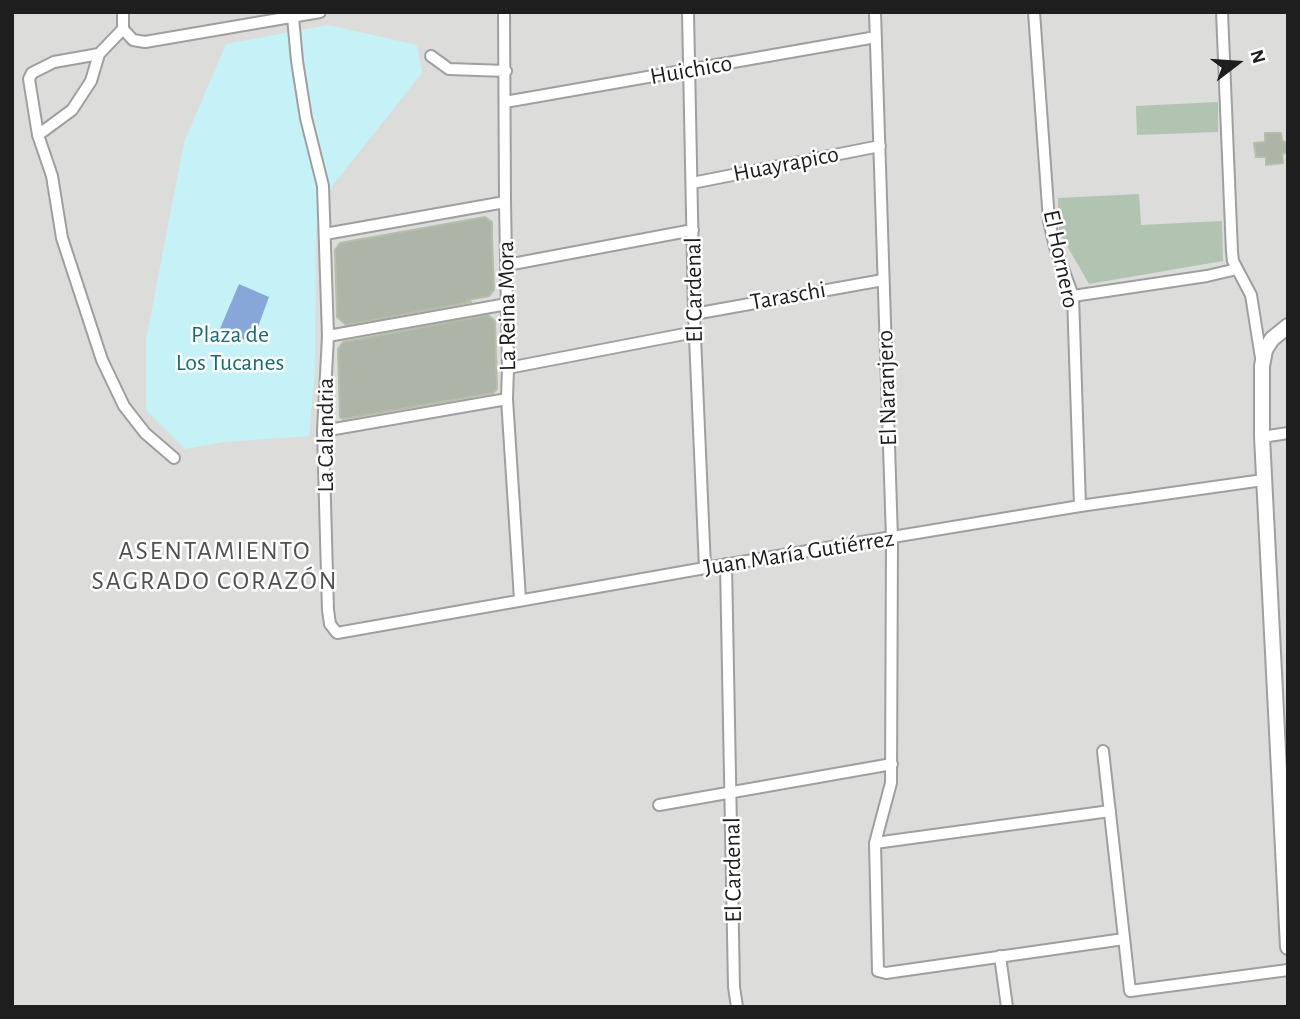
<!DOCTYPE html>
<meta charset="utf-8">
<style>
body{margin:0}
#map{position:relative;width:1300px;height:1019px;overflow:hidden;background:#e8efe5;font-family:"Alegreya Sans",sans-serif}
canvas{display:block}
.frame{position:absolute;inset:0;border:14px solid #1e1e1e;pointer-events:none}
.north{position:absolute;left:1202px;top:28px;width:70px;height:70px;-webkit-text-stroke:5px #fff;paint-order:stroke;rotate:73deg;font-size:19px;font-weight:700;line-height:28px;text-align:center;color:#1e1e1e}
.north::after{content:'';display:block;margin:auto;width:24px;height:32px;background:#1e1e1e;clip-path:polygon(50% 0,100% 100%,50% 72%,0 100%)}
</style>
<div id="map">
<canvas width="1300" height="1019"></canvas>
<div class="frame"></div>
<div class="north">N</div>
</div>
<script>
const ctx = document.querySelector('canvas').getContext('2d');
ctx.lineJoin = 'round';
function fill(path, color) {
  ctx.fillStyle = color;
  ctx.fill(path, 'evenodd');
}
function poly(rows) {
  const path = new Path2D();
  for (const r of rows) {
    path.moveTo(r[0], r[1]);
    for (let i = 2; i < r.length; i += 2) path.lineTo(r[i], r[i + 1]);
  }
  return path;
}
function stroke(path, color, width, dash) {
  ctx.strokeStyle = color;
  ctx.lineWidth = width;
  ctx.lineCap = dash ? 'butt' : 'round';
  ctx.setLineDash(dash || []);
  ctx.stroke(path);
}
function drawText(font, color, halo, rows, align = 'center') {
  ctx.font = font + ' "Alegreya Sans",sans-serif';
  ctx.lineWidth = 5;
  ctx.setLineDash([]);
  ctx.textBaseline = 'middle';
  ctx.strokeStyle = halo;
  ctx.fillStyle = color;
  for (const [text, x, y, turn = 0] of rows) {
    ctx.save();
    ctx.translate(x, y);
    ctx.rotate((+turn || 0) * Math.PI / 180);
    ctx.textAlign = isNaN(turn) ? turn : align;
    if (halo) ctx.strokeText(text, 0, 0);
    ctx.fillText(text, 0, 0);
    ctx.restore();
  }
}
fill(poly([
 [12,12,1288,12,1288,1007,12,1007]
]), '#dcdcdb');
fill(poly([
 [1218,102,1218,132,1137,135,1136,106],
 [1139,194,1141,225,1222,221,1223,261,1089,284,1059,232,1058,198]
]), '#b1c3b1');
fill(poly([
 [328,25,417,45,422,73,333,185,316,230,315,370,309,436,224,442,185,449,146,410,146,340,184,142,226,44]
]), '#c5f2f6');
fill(poly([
 [239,284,269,297,252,343,219,331]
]), '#88a7d9');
const building = poly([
 [1265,133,1281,133,1282,141,1288,143,1288,152,1282,154,1283,163,1266,165,1266,157,1256,157,1254,143,1265,142,1265,133],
 [485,217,492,222,492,236,494,290,489,296,467,300,471,302,346,325,337,317,335,250,340,243,485,217],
 [488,315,495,321,497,389,493,393,343,419,340,417,338,349,343,342,488,315]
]);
fill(building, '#aeb4a8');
stroke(building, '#b5bfa8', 2);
const minor = poly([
 [123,12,123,29],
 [504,12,505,202,508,368,507,399,520,599],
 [688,12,694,314,705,568],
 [875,12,892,539,891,783,875,843,878,971,886,973,1124,939],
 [1034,12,1049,221,1055,247,1073,296,1080,506],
 [1222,12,1232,252,1233,261,1251,295,1261,358],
 [293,17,297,61,306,118,323,186,328,336,323,431,328,610,330,624,337,633,705,568,1080,506,1263,480],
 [123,29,99,54,54,62,32,73,29,79,38,135,52,176,62,238,102,360,124,406,145,433,174,458],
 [123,29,133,40,145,42,320,12],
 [431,56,449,69,506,71],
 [505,102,876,37],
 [38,135,72,110,91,81,99,54],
 [692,183,880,146],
 [325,234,505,202],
 [507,265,693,230],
 [1073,296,1207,276,1237,269],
 [694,314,883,280],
 [328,336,507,304],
 [508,368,695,332],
 [323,431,507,399],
 [1262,437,1288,433],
 [726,564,734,987,737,1007],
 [1103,751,1130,991,1288,970],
 [659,805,892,764],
 [875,843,1110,811],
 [1000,956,1007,1007]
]);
const tertiary = poly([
 [1288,326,1272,339,1265,350,1262,366,1262,437,1288,947]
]);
stroke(minor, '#9f9f9f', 14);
stroke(tertiary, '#9f9f9f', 18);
stroke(minor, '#fff', 10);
stroke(tertiary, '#fff', 14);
drawText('24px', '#1e1e1e', '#fff', [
 ["Huichico",691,70,-10],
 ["Huayrapico",786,164,-11],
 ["El Hornero",1061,259,78],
 ["El Cardenal",694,290,-91],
 ["Taraschi",788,296,-10],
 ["La Reina Mora",507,306,-91],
 ["El Naranjero",887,388,-92],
 ["La Calandria",326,435,-90],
 ["Juan María Gutiérrez",799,553,-9],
 ["El Cardenal",733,870,-91]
]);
drawText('24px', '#126e76', '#fff', [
 ["Plaza de",230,335],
 ["Los Tucanes",230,363]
]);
ctx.letterSpacing = '2px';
drawText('26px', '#515151', '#fff', [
 ["ASENTAMIENTO",215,551],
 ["SAGRADO CORAZÓN",215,581]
]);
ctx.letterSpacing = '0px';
</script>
